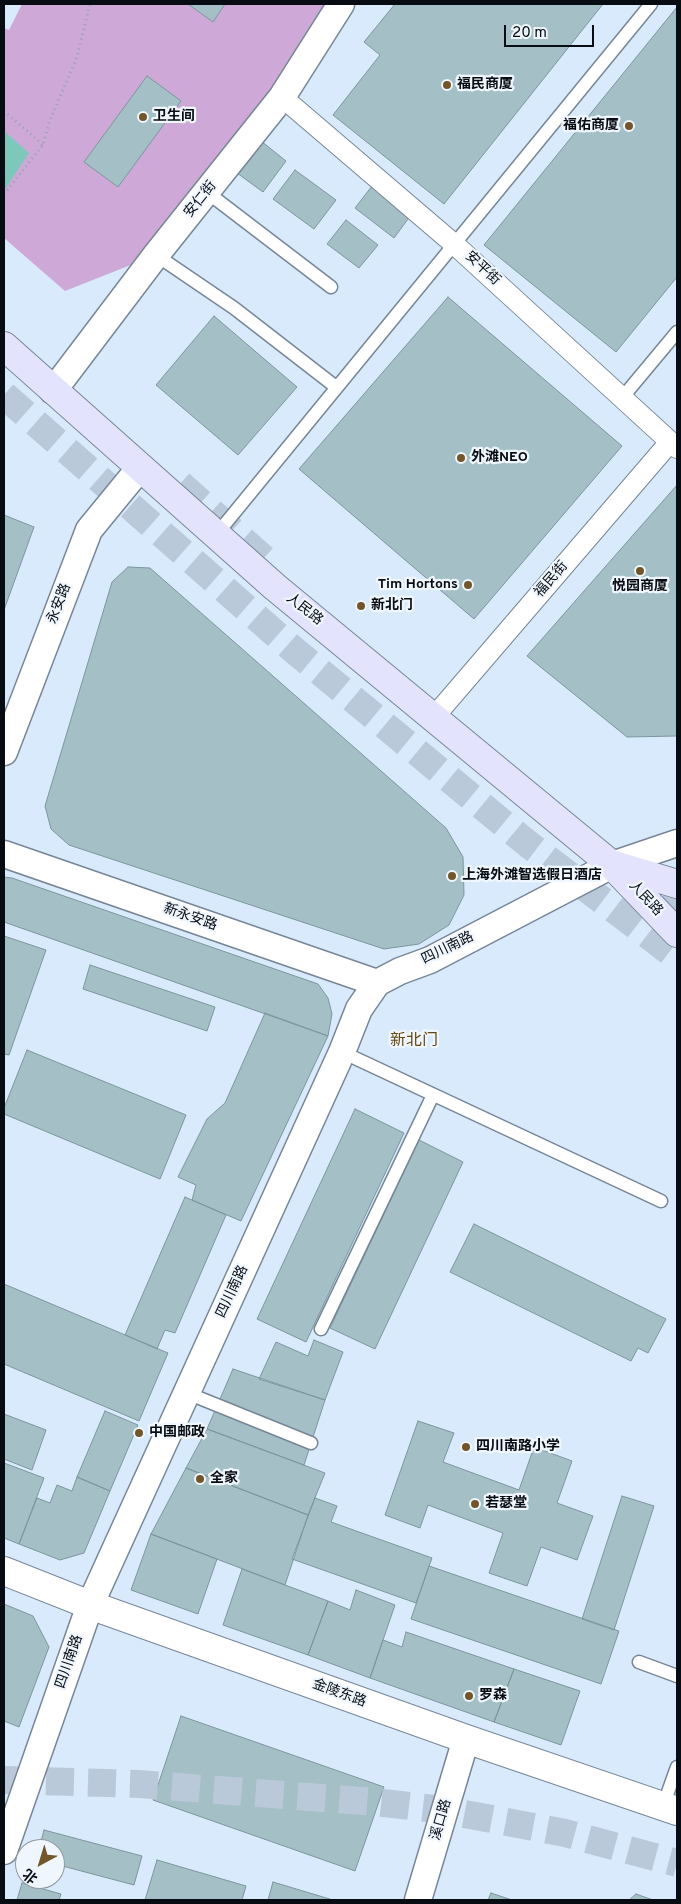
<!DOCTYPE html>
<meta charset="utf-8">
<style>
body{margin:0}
#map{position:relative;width:681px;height:1904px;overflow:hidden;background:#d9eafd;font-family:Overpass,"Noto Sans SC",sans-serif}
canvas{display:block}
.frame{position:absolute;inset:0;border:5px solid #070c12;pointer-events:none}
.north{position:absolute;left:15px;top:1839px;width:50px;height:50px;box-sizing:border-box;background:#eff6fe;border:1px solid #9298a0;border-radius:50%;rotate:219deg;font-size:14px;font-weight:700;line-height:20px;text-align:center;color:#070c12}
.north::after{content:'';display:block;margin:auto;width:18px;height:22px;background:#725629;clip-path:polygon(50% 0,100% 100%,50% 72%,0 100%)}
.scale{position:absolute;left:504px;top:25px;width:90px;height:22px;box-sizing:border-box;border:2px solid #070c12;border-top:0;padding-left:6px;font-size:15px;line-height:18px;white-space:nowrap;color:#070c12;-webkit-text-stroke:4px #eff6fe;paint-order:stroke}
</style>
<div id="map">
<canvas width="681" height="1904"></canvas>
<div class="frame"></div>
<div class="north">北</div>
<div class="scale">20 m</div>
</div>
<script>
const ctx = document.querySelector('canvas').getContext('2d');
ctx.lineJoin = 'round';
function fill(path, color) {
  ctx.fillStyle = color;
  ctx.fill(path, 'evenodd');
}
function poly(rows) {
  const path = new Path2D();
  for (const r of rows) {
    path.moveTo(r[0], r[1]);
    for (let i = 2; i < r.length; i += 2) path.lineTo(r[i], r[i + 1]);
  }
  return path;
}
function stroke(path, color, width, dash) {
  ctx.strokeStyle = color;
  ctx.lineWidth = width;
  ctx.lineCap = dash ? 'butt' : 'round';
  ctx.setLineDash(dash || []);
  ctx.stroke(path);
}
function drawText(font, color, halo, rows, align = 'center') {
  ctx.font = font + ' Overpass,"Noto Sans SC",sans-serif';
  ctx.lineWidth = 4.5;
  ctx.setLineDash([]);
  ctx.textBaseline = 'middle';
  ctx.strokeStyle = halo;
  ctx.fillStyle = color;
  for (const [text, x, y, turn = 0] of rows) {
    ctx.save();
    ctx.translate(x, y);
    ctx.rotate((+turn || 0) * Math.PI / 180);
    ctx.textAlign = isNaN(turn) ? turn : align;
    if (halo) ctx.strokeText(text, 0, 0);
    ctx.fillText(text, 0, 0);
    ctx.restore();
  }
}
fill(poly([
 [22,4,341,4,156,255,65,291,4,238,4,28,9,30]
]), '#cea9d7');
fill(poly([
 [4,131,29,153,6,188,4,186]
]), '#7ec8bb');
const building = poly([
 [188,4,225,4,213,22,188,4],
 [395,4,603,4,444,204,333,115,380,55,364,42,395,4],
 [677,7,677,277,616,352,484,245,677,7],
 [147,76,181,101,118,187,84,162,147,76],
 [261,141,286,161,263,192,237,173,261,141],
 [295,170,336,200,314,229,273,199,295,170],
 [372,186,411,215,394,238,355,208,372,186],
 [346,220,378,245,359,268,327,244,346,220],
 [448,297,622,446,474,619,299,469,448,297],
 [214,316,297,387,238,455,156,385,214,316],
 [677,485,677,736,627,737,527,656,677,485],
 [4,515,34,527,4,610,4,515],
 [128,567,150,568,446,828,463,857,464,895,449,925,419,944,384,949,69,845,51,829,45,806,112,582,128,567],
 [4,877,12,878,318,984,328,998,332,1014,328,1036,4,922,4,877],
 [4,936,46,950,9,1055,4,1054,4,936],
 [90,965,215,1007,207,1031,83,989,90,965],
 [265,1013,328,1036,241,1221,192,1200,196,1185,178,1177,207,1119,225,1103,265,1013],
 [27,1050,186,1115,160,1179,4,1114,4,1108,27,1050],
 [355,1109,404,1133,306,1342,257,1319,355,1109],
 [419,1140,463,1162,375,1349,330,1328,419,1140],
 [185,1197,226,1215,175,1333,165,1330,157,1349,125,1335,185,1197],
 [474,1224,666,1319,648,1353,638,1348,631,1361,450,1272,474,1224],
 [4,1284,168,1353,139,1421,4,1364,4,1284],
 [314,1340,343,1352,325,1400,259,1379,276,1342,308,1356,314,1340],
 [233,1369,325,1400,304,1465,207,1429,233,1369],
 [105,1411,138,1425,110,1491,77,1477,105,1411],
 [4,1414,46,1430,32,1470,4,1459,4,1414],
 [418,1421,454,1433,443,1462,519,1490,534,1447,572,1461,557,1503,593,1516,577,1560,541,1547,527,1586,489,1573,503,1533,428,1505,420,1528,385,1515,418,1421],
 [207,1429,325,1473,308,1515,186,1468,207,1429],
 [4,1463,44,1478,19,1544,4,1538,4,1463],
 [186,1468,308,1515,285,1585,151,1534,186,1468],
 [77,1477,110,1491,84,1553,60,1560,19,1544,37,1498,50,1503,57,1485,72,1491,77,1477],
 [622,1496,654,1506,614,1630,582,1619,622,1496],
 [315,1498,337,1506,331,1522,432,1558,416,1603,292,1559,315,1498],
 [151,1534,217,1559,198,1614,131,1590,151,1534],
 [429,1566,619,1631,601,1684,411,1619,429,1566],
 [242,1569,328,1601,308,1655,223,1625,242,1569],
 [356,1590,395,1605,370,1678,308,1655,328,1601,350,1610,356,1590],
 [4,1604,33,1616,49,1647,19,1727,4,1721,4,1604],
 [406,1632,514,1669,494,1722,370,1678,383,1640,402,1647,406,1632],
 [514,1669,580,1691,561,1745,494,1722,514,1669],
 [181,1716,384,1787,355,1871,153,1800,181,1716],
 [44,1830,142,1856,134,1885,55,1864,55,1849,39,1849,44,1830],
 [157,1860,246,1886,242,1900,145,1900,157,1860],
 [273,1882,333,1900,268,1900,273,1882],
 [22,1883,61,1894,59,1900,17,1900,22,1883],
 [491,1893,512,1900,488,1900,491,1893],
 [636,1894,653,1900,629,1900,636,1894]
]);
fill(building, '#a4bfc6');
stroke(building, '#7c969d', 1);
stroke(poly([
 [4,395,295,651,528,844,677,957],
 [180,484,273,567],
 [630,870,677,908]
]), '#bac9da', 28, [28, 14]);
stroke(poly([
 [4,1780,139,1784,375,1802,444,1810,565,1833,677,1863]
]), '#bac9da', 28, [28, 14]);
const service = poly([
 [208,193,331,287],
 [156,255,234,308,336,387],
 [622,398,677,332],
 [216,535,651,4],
 [342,1052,661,1201],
 [321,1329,433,1095],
 [187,1393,311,1443],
 [639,1662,677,1676],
 [663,1806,677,1767]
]);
const pedestrian = poly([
 [282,97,454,244,677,448],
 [434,717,670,442]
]);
const minor = poly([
 [53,391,156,255,282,97,341,4],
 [4,752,89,530,139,469],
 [4,854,377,983],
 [4,1851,90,1605,342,1052,359,1009,377,983,400,971,430,960,612,865,677,843],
 [418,1900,466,1739]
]);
const tertiary = poly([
 [4,1571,90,1605,466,1739,677,1811]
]);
const secondary = poly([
 [4,346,275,587,612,865,677,933],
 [614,865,677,884]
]);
stroke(service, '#768697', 15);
stroke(pedestrian, '#768697', 22);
stroke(minor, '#768697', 29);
stroke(tertiary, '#768697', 30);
stroke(secondary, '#768697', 30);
stroke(poly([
 [4,111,43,145],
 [4,194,43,145,50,120,77,57,90,4]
]), '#94a1b0', 3, [1, 4]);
stroke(service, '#fff', 12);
stroke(pedestrian, '#fff', 20);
stroke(minor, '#fff', 26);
stroke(tertiary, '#fff', 28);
stroke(secondary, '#e4e3fd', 28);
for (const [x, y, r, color] of [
 [447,85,5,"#725629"],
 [143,117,5,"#725629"],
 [629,126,5,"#725629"],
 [461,458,5,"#725629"],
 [640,571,5,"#725629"],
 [468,585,5,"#725629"],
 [361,606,5,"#725629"],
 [452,876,5,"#725629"],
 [139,1433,5,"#725629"],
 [466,1447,5,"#725629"],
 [200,1479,5,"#725629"],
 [475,1504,5,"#725629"],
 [469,1696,5,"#725629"]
]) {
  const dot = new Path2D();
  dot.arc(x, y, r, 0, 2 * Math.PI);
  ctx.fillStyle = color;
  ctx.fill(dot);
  stroke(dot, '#eff6fe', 2);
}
drawText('bold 14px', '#070c12', '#eff6fe', [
 ["福民商厦",457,85],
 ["卫生间",153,117],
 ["福佑商厦",619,126,"right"],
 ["外滩NEO",471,458],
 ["Tim Hortons",458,585,"right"],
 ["悦园商厦",640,587,"center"],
 ["新北门",371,606],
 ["上海外滩智选假日酒店",462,876],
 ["中国邮政",149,1433],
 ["四川南路小学",476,1447],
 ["全家",210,1479],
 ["若瑟堂",485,1504],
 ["罗森",479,1696]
], 'left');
drawText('14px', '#070c12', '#eff6fe', [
 ["安仁街",201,200,-51],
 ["安平街",482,269,43],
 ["福民街",552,580,-49],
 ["永安路",60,604,-69],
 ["人民路",304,610,38],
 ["人民路",645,899,47],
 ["新永安路",190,918,19],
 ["四川南路",448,949,-26],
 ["四川南路",233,1292,-65],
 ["四川南路",70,1662,-71],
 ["金陵东路",339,1694,20],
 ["溪口路",442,1820,-74]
]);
drawText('16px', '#64460e', '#eff6fe', [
 ["新北门",414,1042]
]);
</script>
